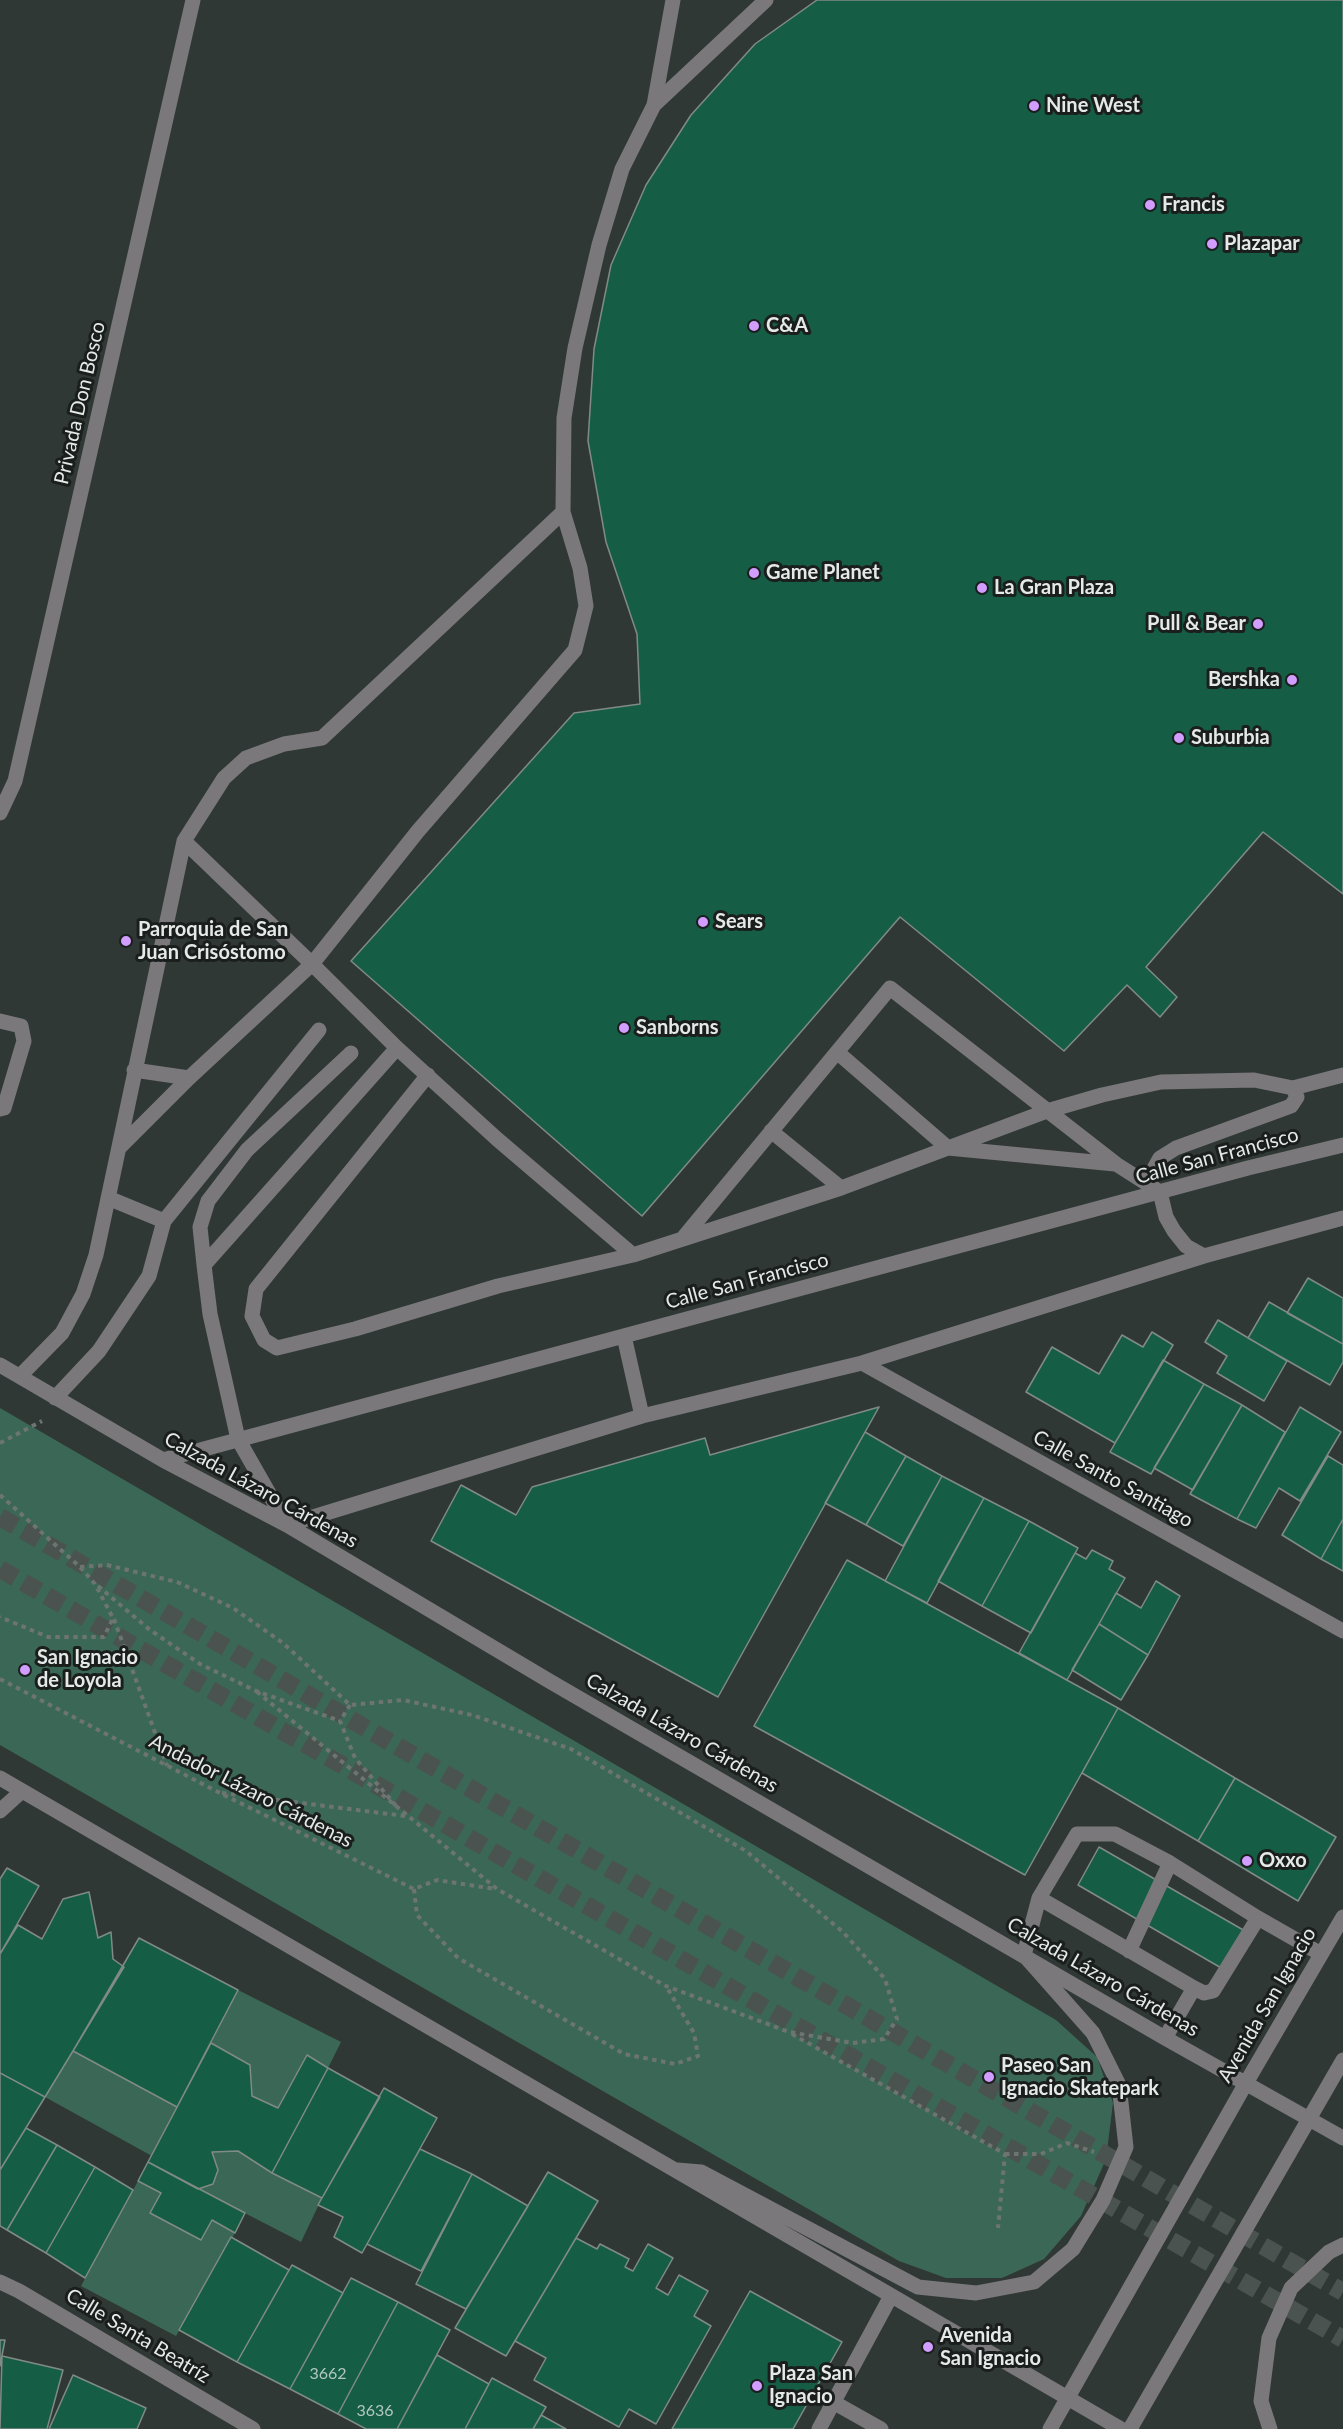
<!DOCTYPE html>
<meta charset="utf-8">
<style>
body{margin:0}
canvas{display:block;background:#2f3834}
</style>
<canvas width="1343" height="2429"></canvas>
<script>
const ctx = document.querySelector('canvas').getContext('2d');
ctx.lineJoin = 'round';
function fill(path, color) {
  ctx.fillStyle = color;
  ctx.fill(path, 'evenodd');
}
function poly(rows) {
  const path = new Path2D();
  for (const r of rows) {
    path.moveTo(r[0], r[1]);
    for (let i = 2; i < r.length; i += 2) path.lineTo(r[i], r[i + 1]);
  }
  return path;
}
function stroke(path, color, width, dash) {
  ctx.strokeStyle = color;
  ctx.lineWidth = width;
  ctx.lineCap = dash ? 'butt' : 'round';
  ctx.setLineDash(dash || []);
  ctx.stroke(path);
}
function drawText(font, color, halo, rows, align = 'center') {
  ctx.font = font + ' Lato,sans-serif';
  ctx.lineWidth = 6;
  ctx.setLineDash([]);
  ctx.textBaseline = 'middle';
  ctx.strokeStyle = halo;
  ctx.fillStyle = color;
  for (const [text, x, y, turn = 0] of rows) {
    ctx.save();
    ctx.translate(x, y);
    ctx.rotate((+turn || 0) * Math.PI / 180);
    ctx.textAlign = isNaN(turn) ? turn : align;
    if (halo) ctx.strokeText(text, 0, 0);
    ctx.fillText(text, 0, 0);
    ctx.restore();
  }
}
fill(poly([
 [0,1408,1056,2020,1097,2057,1113,2103,1106,2159,1081,2216,1044,2259,1002,2278,946,2278,899,2261,0,1745],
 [238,1990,341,2042,328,2068,307,2055,278,2108,252,2096,250,2065,211,2043],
 [73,2051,177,2107,152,2156,45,2097],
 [238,2151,272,2173,322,2198,301,2242,198,2189,213,2184,218,2170,212,2152],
 [138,2181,161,2193,201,2240,212,2220,235,2233,176,2336,81,2286]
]), '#3b6756');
const building = poly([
 [817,0,1343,0,1343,894,1263,832,1146,967,1177,997,1160,1017,1127,985,1064,1051,900,917,642,1216,351,961,574,713,640,704,637,634,606,542,588,441,594,349,611,265,646,185,691,115,755,44,817,0],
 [1308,1278,1343,1298,1343,1344,1287,1313,1308,1278],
 [1269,1302,1343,1344,1343,1362,1330,1385,1248,1338,1269,1302],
 [1218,1320,1287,1361,1264,1401,1217,1373,1227,1356,1205,1342,1218,1320],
 [1152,1332,1173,1345,1115,1443,1026,1392,1052,1347,1099,1374,1122,1335,1143,1347,1152,1332],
 [1163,1360,1204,1384,1151,1474,1110,1452,1163,1360],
 [1204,1384,1242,1405,1193,1490,1154,1468,1204,1384],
 [1242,1405,1285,1432,1237,1519,1190,1494,1242,1405],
 [879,1407,718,1697,431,1541,461,1485,516,1515,532,1487,705,1438,710,1455,879,1407],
 [1300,1407,1341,1432,1300,1501,1279,1488,1256,1528,1237,1519,1300,1407],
 [865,1432,906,1456,866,1525,825,1503,865,1432],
 [906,1456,942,1476,903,1546,866,1525,906,1456],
 [1328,1456,1343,1465,1343,1519,1321,1559,1282,1535,1328,1456],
 [942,1476,984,1498,927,1603,885,1581,942,1476],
 [984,1498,1029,1521,982,1606,938,1581,984,1498],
 [1343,1519,1343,1571,1321,1559,1343,1519],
 [1029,1521,1078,1548,1031,1633,982,1606,1029,1521],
 [1092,1550,1113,1561,1109,1569,1125,1578,1067,1680,1019,1653,1075,1553,1086,1559,1092,1550],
 [847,1560,1118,1708,1025,1875,754,1726,847,1560],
 [1156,1581,1180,1596,1148,1655,1099,1624,1116,1593,1141,1608,1156,1581],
 [1099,1624,1148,1655,1121,1700,1072,1670,1099,1624],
 [1118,1708,1235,1778,1198,1841,1082,1773,1118,1708],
 [1235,1778,1336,1837,1298,1901,1198,1841,1235,1778],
 [1099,1847,1245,1931,1223,1969,1078,1885,1099,1847],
 [7,1868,39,1886,0,1954,0,1879,7,1868],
 [89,1892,98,1938,111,1932,113,1959,124,1967,45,2097,0,2073,0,1954,18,1925,42,1939,63,1899,89,1892],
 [139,1938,238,1990,177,2107,73,2051,139,1938],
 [211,2043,250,2065,252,2096,278,2108,307,2055,328,2068,272,2173,238,2151,212,2152,218,2170,213,2184,198,2189,148,2162,211,2043],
 [328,2068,380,2097,322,2198,272,2173,328,2068],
 [0,2073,45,2097,0,2170,0,2073],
 [384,2088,437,2118,362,2253,334,2237,343,2217,318,2205,384,2088],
 [26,2128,57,2145,7,2230,0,2226,0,2170,26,2128],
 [57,2145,95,2167,46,2253,7,2230,57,2145],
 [420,2149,472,2174,421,2271,367,2244,420,2149],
 [148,2162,245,2213,235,2233,212,2220,201,2240,150,2213,161,2193,138,2181,148,2162],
 [95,2167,133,2190,85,2278,46,2253,95,2167],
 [548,2172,598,2201,506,2356,455,2328,548,2172],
 [472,2174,528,2206,466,2309,416,2284,472,2174],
 [231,2237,289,2270,237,2362,179,2330,231,2237],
 [576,2238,597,2249,600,2244,629,2259,625,2267,633,2271,648,2244,673,2258,656,2288,668,2295,679,2275,708,2291,694,2316,711,2326,656,2424,629,2409,619,2427,534,2380,546,2358,515,2341,576,2238],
 [292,2265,343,2293,290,2389,237,2362,292,2265],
 [351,2278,398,2302,338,2414,290,2389,351,2278],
 [750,2291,842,2342,793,2429,672,2429,750,2291],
 [398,2302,450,2330,397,2429,366,2429,338,2414,398,2302],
 [0,2340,5,2340,0,2366,0,2340],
 [437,2355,489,2384,465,2429,397,2429,437,2355],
 [2,2356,63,2370,47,2429,0,2429,2,2356],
 [73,2375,146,2408,137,2429,49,2429,73,2375],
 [492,2378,546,2407,533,2429,465,2429,492,2378],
 [541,2415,566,2429,533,2429,541,2415]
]);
fill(building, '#165d46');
stroke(building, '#818b86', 1.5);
stroke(poly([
 [0,1517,1343,2292],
 [0,1569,1343,2339]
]), '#4a534f', 18, [18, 9]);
stroke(poly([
 [0,1443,42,1421],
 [0,1495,80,1567,95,1584,113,1618,104,1637,48,1637,0,1617],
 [80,1567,107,1565,177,1582,233,1608,283,1643,350,1705,403,1700,472,1715,571,1749,746,1851,843,1932,885,1979,897,2019,884,2039,853,2043,789,2032,666,1986,497,1889,256,1691],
 [98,1586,150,1630,200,1664,256,1691,340,1721],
 [114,1619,167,1766],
 [0,1679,218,1792,414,1889,437,1880,495,1889],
 [350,1705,340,1721,355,1758,397,1807],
 [222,1793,405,1816],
 [414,1889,417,1915,458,1958,624,2054,675,2064,698,2056,694,2033,666,1986],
 [792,2034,1005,2154,998,2228],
 [1005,2154,1041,2154,1067,2143,1094,2152]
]), '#6d7572', 4, [4.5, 4.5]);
stroke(poly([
 [654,105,673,0],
 [563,512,580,568,586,606,575,650,418,831,312,964,397,1048,497,1139,633,1255],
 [0,813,15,781,193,0],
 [0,1021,21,1026,24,1041,4,1108,0,1109],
 [837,1052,948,1148,1115,1164],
 [134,1070,189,1078,312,964,184,841],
 [428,1075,256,1289,252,1316,264,1340,277,1348,355,1329,498,1286,633,1255,841,1188,1047,1111,1102,1095,1161,1082,1254,1080,1293,1088,1297,1097,1291,1106,1176,1148,1160,1158,1146,1183],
 [1293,1088,1343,1075],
 [771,1131,841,1188],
 [119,1148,189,1078],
 [108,1198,164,1221],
 [683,1238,890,988,1116,1164,1160,1192,1166,1217,1174,1231,1186,1246,1204,1256],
 [204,1265,200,1227,208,1201,247,1150,351,1053],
 [624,1336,642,1416],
 [862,1363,1343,1631],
 [0,1365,163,1460,287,1525,551,1682,1165,2038,1343,2138],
 [20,1376,62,1333,83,1294,96,1255,184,841,224,778,246,758,284,744,322,738,563,512,564,418,575,348,599,245,622,169,654,105,766,0],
 [55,1398,99,1351,149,1276,164,1221,319,1030],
 [163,1460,1248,1168,1343,1145],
 [287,1525,642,1416,862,1363,1204,1256,1343,1218],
 [287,1525,238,1439,210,1314,204,1265,397,1048],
 [0,1778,1121,2429],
 [0,1811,22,1791],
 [1039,1898,1077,1834,1115,1834,1170,1863],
 [1129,1951,1170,1863,1258,1918,1321,1954],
 [1194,1988,1204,1993,1213,1991,1258,1918],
 [677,2170,701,2172,918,2287,976,2293,1034,2282,1073,2249,1103,2200,1126,2147,1119,2085,1093,2033,1024,1955,1039,1898,1194,1988,1165,2038],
 [0,2282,19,2291,253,2429],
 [833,2402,881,2429],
 [819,2429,891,2296],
 [1050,2429,1246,2083,1343,1917],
 [1130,2429,1343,2060],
 [1270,2429,1261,2401,1269,2338,1291,2288,1329,2252,1343,2245]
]), '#7a787b', 15);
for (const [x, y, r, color] of [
 [1034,106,6,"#d19dfe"],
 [1150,205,6,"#d19dfe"],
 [1212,244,6,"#d19dfe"],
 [754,326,6,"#d19dfe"],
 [754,573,6,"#d19dfe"],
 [982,588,6,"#d19dfe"],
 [1258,624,6,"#d19dfe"],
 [1292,680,6,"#d19dfe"],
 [1179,738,6,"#d19dfe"],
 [703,922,6,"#d19dfe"],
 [126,941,6,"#d19dfe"],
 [624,1028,6,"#d19dfe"],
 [25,1670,6,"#d19dfe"],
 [1247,1861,6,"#d19dfe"],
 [989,2077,6,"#d19dfe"],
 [928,2347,6,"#d19dfe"],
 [757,2386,6,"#d19dfe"]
]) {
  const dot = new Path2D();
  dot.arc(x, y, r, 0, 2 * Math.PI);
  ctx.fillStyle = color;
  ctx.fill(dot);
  stroke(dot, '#1a1e1c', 2);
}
drawText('16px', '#b1c7c0', null, [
 ["3662",328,2374],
 ["3636",375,2411]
]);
drawText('bold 20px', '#e5eae8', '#1a1e1c', [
 ["Nine West",1046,106],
 ["Francis",1162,205],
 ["Plazapar",1224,244],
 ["C&A",766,326],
 ["Game Planet",766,573],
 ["La Gran Plaza",994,588],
 ["Pull & Bear",1246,624,"right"],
 ["Bershka",1280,680,"right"],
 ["Suburbia",1191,738],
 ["Sears",715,922],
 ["Parroquia de San",138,930],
 ["Juan Crisóstomo",138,953],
 ["Sanborns",636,1028],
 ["San Ignacio",37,1658],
 ["de Loyola",37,1681],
 ["Oxxo",1259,1861],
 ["Paseo San",1001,2066],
 ["Ignacio Skatepark",1001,2089],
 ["Avenida",940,2336],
 ["San Ignacio",940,2359],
 ["Plaza San",769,2374],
 ["Ignacio",769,2397]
], 'left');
drawText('20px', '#e5eae8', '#1a1e1c', [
 ["Privada Don Bosco",80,403,-77],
 ["Calle San Francisco",1217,1156,-15],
 ["Calle San Francisco",747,1281,-15],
 ["Calle Santo Santiago",1113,1479,29],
 ["Calzada Lázaro Cárdenas",261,1490,29],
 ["Calzada Lázaro Cárdenas",682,1733,30],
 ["Andador Lázaro Cárdenas",251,1791,27],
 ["Calzada Lázaro Cárdenas",1103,1977,30],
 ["Avenida San Ignacio",1267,2005,-60],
 ["Calle Santa Beatríz",138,2336,31]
]);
</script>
